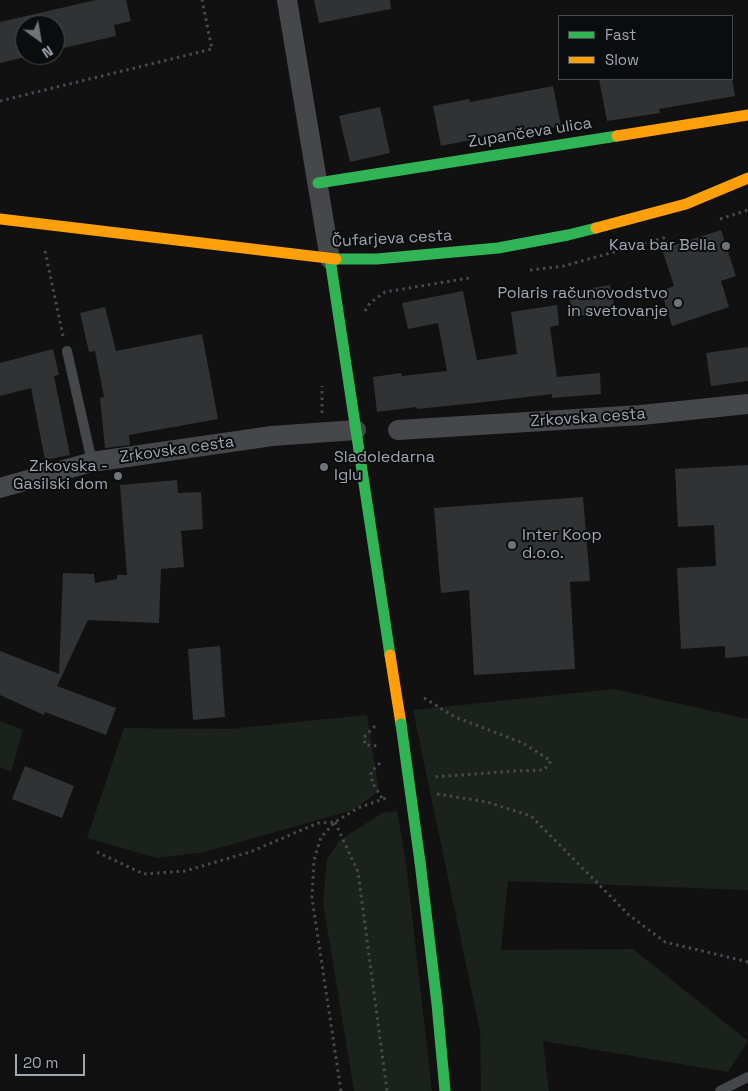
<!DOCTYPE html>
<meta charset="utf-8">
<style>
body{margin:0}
#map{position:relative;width:748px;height:1091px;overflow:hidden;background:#111;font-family:"Space Grotesk",sans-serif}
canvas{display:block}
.legend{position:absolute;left:558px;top:15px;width:175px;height:65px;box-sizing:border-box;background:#0b0c0d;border:1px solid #474a4f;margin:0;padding:6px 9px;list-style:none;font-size:15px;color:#a2a8b2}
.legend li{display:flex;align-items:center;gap:10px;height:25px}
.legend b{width:25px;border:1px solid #474a4f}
.north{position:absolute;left:15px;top:15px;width:50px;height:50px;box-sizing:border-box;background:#0b0c0d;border:1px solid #474a4f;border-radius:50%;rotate:148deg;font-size:14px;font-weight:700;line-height:20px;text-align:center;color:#a2a8b2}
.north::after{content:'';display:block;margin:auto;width:18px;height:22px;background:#6f737a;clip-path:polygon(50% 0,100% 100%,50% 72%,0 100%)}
.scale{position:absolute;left:15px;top:1054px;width:70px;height:22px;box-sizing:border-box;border:2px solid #a2a8b2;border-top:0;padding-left:6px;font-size:15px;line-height:18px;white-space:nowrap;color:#a2a8b2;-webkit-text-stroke:4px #0b0c0d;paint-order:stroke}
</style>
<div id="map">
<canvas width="748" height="1091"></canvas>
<ul class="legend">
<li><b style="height:6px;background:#30b455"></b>Fast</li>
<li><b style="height:6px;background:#ff9f0a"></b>Slow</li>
</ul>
<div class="north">N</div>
<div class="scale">20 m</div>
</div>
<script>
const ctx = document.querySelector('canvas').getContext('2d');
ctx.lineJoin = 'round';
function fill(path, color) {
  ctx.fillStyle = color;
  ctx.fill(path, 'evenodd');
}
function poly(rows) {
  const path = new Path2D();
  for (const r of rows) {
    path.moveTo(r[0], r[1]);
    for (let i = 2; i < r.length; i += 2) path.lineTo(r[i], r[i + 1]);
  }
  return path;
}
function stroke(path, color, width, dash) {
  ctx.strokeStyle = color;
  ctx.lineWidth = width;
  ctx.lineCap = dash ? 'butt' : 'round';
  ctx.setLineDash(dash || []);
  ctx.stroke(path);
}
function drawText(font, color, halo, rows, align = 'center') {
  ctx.font = font + ' "Space Grotesk",sans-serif';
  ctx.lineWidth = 4;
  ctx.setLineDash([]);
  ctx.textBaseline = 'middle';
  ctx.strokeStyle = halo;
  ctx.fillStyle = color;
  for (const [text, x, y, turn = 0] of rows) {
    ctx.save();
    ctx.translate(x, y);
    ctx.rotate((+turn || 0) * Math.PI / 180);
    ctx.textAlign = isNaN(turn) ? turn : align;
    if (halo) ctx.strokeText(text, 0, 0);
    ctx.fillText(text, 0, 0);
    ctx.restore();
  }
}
fill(poly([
 [614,689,748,719,748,890,508,881,501,950,633,949,748,1041,728,1072,543,1041,549,1091,481,1091,480,1031,413,710],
 [367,715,379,791,353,810,205,852,157,858,87,838,124,728,229,729],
 [0,721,23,730,11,772,0,767],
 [397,811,406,862,432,1091,354,1091,323,903,327,859,340,840,382,813]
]), '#1b211b');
fill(poly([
 [96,0,126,0,131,21,114,25,116,36,55,50,55,25,25,25,25,55,34,55,0,63,0,22],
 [314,0,390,0,391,9,319,23],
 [599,79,732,79,735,96,659,109,660,113,607,121],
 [553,86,561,126,511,136,510,132,441,146,433,106,469,99,470,102],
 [380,107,390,153,350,162,339,116],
 [721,230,736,276,721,281,729,307,672,326,661,291,674,286,662,249],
 [610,285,615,309,573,317,568,292],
 [463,291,477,360,517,354,511,312,557,305,559,325,550,327,557,377,600,373,601,394,552,398,552,394,485,402,417,409,416,407,377,412,373,377,401,373,402,376,447,371,438,323,408,329,402,303],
 [105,307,116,351,202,334,218,419,129,435,130,445,105,448,100,398,104,397,95,351,89,352,80,313],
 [748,347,748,381,711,386,706,353],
 [53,349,59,375,54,376,70,455,45,460,31,388,0,396,0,363],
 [748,465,748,656,725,658,725,646,681,649,677,568,716,566,714,525,678,527,675,469],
 [177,480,178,493,201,492,203,529,181,531,184,567,161,569,159,623,88,620,57,686,116,708,106,735,45,712,44,715,0,695,0,651,59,674,63,573,94,574,95,583,117,579,117,575,127,575,120,485],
 [583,497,590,581,570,582,575,669,474,675,469,590,441,593,434,508],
 [220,646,225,717,193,720,188,649],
 [25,766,74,786,62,818,12,799]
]), '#313233');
stroke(poly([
 [0,101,212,49,202,0],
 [720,219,748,210],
 [45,251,63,336],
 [530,270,564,266,667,237],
 [365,311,370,303,385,292,469,278],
 [322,413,322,386],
 [424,698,455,717,523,743,551,761,544,770,515,771,433,777],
 [375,726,364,737,365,745,379,746],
 [380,763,371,772,372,782,382,798],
 [437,794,487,802,531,816,629,915,665,942,748,962],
 [335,822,358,872,387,1091],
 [97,852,144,874,185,871,250,852,318,823,334,822],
 [341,1091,312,898,314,860,321,837,335,822,358,808,386,798]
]), '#47494c', 3, [2.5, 4]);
stroke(poly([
 [67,351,92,462],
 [720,1091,748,1077]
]), '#46474a', 10);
stroke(poly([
 [287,0,330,259],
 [398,430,641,415,748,404],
 [0,488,92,462,272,436,356,430]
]), '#46474a', 20);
stroke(poly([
 [318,183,617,136],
 [330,259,390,655],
 [336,259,377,259,498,248,568,235,596,228],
 [420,862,437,1004,445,1091]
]), '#30b455', 11);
stroke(poly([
 [617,136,748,115],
 [0,219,336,259],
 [596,228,686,204,748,178],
 [390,655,401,724]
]), '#ff9f0a', 11);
stroke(poly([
 [401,724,420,862]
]), '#30b455', 11);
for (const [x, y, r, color] of [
 [726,246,5,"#6f737a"],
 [678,303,5,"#6f737a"],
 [324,467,5,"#6f737a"],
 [118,476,5,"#6f737a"],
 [512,545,5,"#6f737a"]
]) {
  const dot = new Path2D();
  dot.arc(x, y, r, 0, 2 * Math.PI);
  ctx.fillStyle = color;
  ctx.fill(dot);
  stroke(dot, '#0b0c0d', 2);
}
drawText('16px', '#a2a8b2', '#0b0c0d', [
 ["Zupančeva ulica",530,133,-9],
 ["Čufarjeva cesta",392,239,-3],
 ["Zrkovska cesta",588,418,-4],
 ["Zrkovska cesta",177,450,-8]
]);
drawText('16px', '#a2a8b2', '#0b0c0d', [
 ["Kava bar Bella",716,246],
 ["Polaris računovodstvo",668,294],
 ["in svetovanje",668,312],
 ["Sladoledarna",334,458,"left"],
 ["Iglu",334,476,"left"],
 ["Zrkovska -",108,467],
 ["Gasilski dom",108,485],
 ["Inter Koop",522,536,"left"],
 ["d.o.o.",522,554,"left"]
], 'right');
</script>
